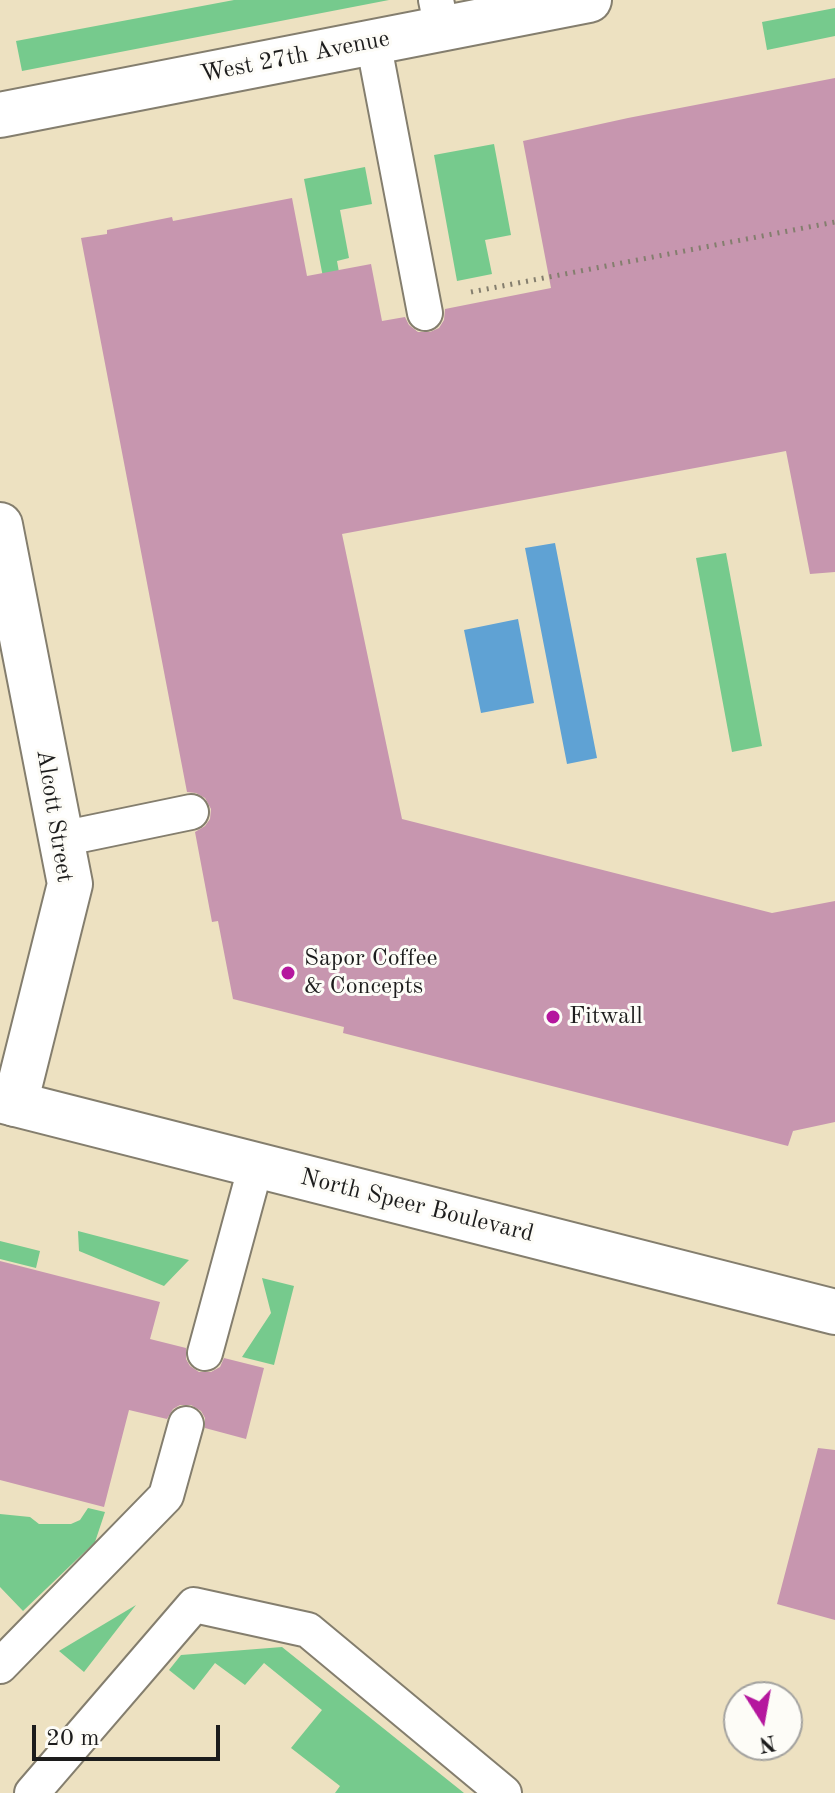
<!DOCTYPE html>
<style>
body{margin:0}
#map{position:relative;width:835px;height:1793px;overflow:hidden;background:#ede1c1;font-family:"Old Standard TT",serif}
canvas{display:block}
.north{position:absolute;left:723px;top:1681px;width:80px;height:80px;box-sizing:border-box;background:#fdfcf7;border:2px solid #a3a29f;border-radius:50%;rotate:169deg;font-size:22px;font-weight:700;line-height:32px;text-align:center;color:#1c1c1c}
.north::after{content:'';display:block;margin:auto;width:28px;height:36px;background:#b5179e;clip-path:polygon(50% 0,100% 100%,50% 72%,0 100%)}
.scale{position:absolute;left:32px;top:1725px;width:188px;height:36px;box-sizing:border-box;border:4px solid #1c1c1c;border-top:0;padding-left:10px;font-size:24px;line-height:28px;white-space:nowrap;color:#1c1c1c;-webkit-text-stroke:6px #fdfcf7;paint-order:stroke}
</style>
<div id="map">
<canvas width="835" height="1793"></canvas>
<div class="north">N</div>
<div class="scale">20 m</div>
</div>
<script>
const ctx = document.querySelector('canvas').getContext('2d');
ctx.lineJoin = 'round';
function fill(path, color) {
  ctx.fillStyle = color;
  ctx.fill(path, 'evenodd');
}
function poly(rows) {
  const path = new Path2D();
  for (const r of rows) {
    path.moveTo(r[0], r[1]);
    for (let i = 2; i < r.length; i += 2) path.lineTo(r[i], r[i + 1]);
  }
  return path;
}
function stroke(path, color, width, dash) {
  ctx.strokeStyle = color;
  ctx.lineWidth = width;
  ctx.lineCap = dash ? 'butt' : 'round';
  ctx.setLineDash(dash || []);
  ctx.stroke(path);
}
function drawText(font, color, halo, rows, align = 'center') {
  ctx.font = font + ' "Old Standard TT",serif';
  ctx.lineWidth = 6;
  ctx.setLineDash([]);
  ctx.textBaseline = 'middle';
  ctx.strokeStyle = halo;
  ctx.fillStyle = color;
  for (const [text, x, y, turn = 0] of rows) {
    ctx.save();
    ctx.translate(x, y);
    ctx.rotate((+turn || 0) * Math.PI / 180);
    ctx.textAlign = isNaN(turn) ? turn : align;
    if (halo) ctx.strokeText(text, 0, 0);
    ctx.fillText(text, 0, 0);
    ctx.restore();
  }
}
fill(poly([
 [234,0,389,0,22,71,16,41],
 [835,8,835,36,767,50,762,22],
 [494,144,511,235,485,240,492,274,457,281,434,155],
 [365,167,372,204,340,210,349,258,337,261,344,300,328,303,304,179],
 [726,553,762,746,732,752,696,558],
 [78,1231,189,1260,164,1286,79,1251],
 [0,1241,40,1251,36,1268,0,1259],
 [262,1278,294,1286,274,1365,242,1357,271,1313],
 [88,1508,105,1512,95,1542,23,1611,0,1587,0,1514,30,1517,39,1524,71,1524,80,1520],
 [136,1605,84,1672,59,1651],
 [282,1647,464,1793,335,1793,340,1786,291,1748,322,1710,264,1663,245,1685,215,1663,194,1690,169,1670,181,1655]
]), '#76ca8d');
fill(poly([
 [555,543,597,758,567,764,525,548],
 [518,619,534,703,481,713,464,630]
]), '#5fa2d4');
fill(poly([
 [835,78,835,572,810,574,786,451,342,534,402,819,772,913,835,901,835,1122,793,1131,788,1146,343,1033,344,1027,233,999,218,921,212,922,195,832,205,826,210,819,211,809,205,798,196,793,187,792,81,238,107,234,107,230,172,217,173,221,292,198,307,276,371,264,382,321,405,317,409,325,418,332,430,332,439,328,444,320,445,309,551,288,523,141,628,118],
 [0,1261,160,1302,150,1339,186,1348,186,1359,190,1366,199,1372,211,1372,220,1367,224,1358,264,1368,246,1439,205,1428,205,1418,201,1411,191,1405,180,1405,173,1409,167,1419,129,1410,104,1507,0,1480],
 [818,1448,835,1450,835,1620,777,1604]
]), '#c796af');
const service = poly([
 [436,0,442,29],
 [373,41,425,313],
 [61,839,191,812],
 [205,1353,256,1165],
 [0,1666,166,1496,186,1424],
 [32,1793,194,1605,308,1630,504,1793]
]);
const minor = poly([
 [0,115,589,0],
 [0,525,70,884,15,1104]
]);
const primary = poly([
 [0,1100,835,1312]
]);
stroke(service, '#847e6e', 38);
stroke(minor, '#847e6e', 48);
stroke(primary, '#847e6e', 48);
stroke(poly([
 [471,292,835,222]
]), '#847e6e', 5, [2, 6]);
stroke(service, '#fff', 34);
stroke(minor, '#fff', 44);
stroke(primary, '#fff', 44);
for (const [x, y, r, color] of [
 [288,973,8,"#b5179e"],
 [553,1017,8,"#b5179e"]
]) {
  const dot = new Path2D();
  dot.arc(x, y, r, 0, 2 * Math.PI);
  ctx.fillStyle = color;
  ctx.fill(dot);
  stroke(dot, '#fdfcf7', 3);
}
drawText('24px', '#1c1c1c', '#fdfcf7', [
 ["West 27th Avenue",295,57,-11],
 ["Alcott Street",54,816,81],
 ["North Speer Boulevard",417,1206,14]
]);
drawText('24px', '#1c1c1c', '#fdfcf7', [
 ["Sapor Coffee",304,959],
 ["& Concepts",304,987],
 ["Fitwall",569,1017]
], 'left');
</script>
